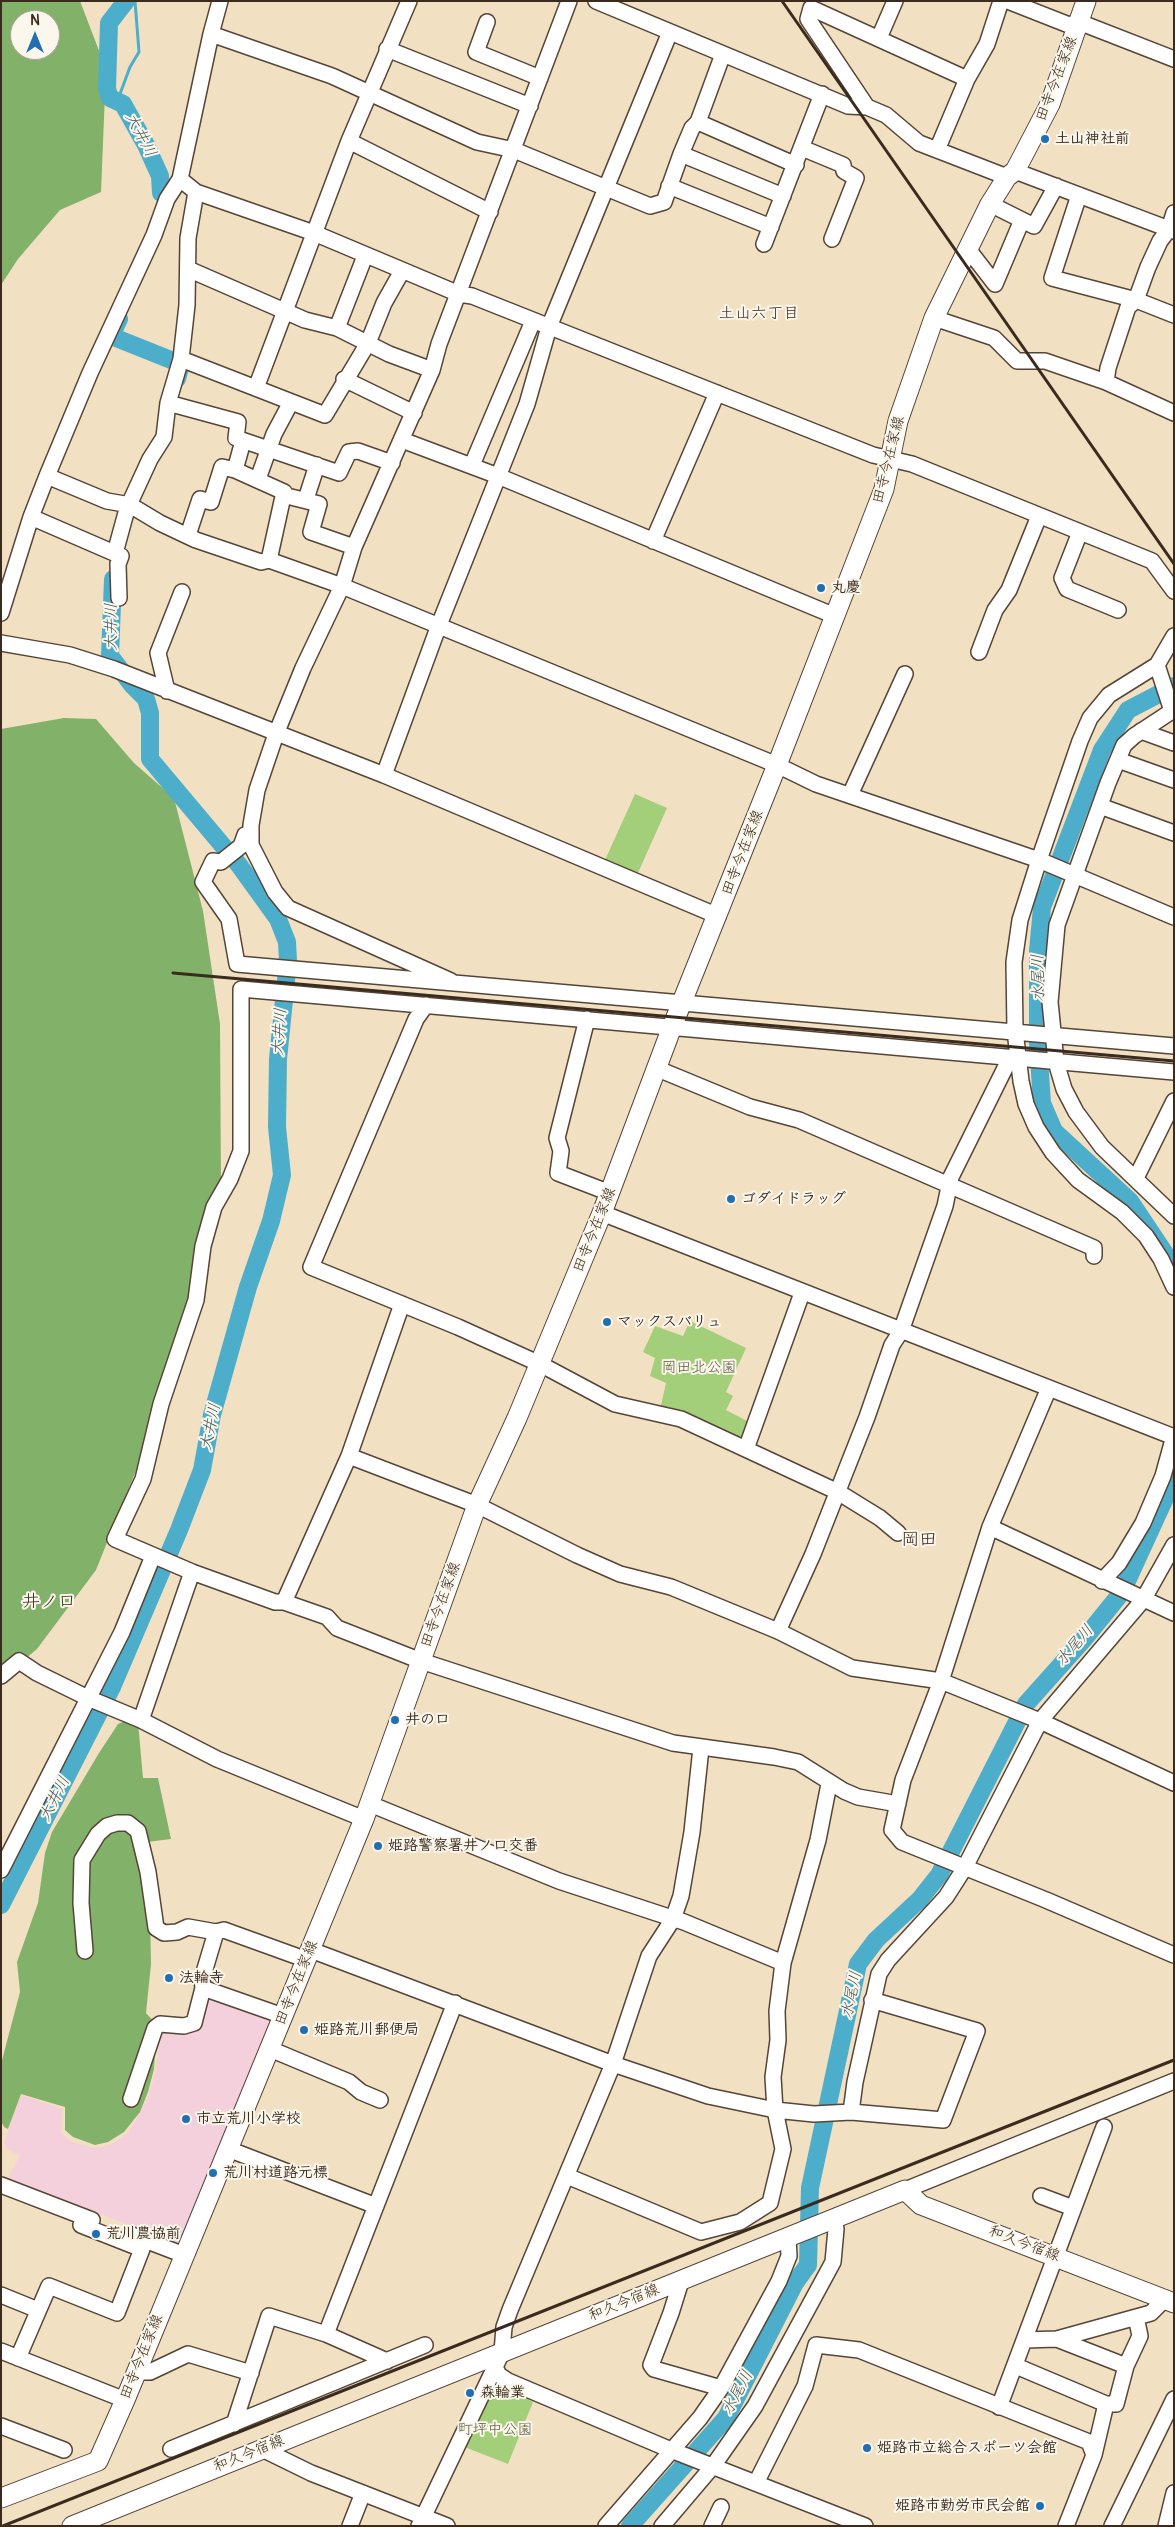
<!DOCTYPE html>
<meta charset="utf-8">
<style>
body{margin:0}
#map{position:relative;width:1175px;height:2527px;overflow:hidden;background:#f2e0c3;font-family:Pangolin,sans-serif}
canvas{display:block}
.frame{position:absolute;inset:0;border:2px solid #3b2a1e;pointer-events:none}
.north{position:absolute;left:10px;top:10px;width:50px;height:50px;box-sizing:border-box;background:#fbf7ec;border:1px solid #aea59a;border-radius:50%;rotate:0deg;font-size:14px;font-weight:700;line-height:20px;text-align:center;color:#3b2a1e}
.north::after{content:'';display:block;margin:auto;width:18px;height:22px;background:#1f6fb2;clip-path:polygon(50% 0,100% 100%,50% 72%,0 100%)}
</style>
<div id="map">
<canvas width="1175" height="2527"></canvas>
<div class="frame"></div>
<div class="north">N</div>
</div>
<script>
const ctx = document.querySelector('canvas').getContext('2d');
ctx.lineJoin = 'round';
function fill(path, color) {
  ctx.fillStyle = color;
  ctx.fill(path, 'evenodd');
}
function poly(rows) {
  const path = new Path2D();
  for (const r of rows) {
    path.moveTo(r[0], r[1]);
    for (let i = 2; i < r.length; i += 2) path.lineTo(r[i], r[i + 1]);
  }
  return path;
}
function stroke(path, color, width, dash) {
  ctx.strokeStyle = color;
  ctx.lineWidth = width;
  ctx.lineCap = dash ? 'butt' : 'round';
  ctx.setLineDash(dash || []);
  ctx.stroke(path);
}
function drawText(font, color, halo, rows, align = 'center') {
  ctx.font = font + ' Pangolin,"Klee One",sans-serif';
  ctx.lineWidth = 4;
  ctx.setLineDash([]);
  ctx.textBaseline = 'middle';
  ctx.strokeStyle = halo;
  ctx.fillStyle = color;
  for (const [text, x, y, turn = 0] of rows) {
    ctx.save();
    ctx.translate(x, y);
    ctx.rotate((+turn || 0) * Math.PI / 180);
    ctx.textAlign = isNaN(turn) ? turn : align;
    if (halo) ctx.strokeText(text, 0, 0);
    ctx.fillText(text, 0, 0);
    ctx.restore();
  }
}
fill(poly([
 [209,1996,276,2017,179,2244,8,2179,20,2155,8,2150,4,2143,21,2095,63,2109,61,2133,72,2142,94,2148,110,2145,128,2133,147,2100,156,2070,160,2028,198,2030,203,1998]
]), '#f4cfdc');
fill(poly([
 [635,794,667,808,637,875,605,860],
 [690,1321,746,1348,726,1392,733,1396,726,1410,749,1422,744,1434,734,1440,660,1410,666,1383,650,1376,655,1358,643,1352,655,1326,683,1336],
 [493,2383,533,2402,508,2464,462,2446]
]), '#a3ce7a');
fill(poly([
 [1,1,80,1,106,69,101,192,60,210,18,259,1,285],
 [20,20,50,20,50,50,20,50],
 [64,718,96,719,134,763,174,798,203,911,220,1024,221,1189,190,1336,96,1570,37,1649,1,1679,1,729],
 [125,1721,138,1722,143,1778,158,1778,171,1839,139,1843,150,1911,151,1964,146,2013,157,2025,154,2069,148,2092,140,2112,124,2132,108,2142,95,2145,73,2137,65,2130,65,2107,21,2094,8,2129,4,2127,1,2121,1,2064,20,1992,17,1962,38,1903,45,1853,52,1832,99,1753,118,1724]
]), '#82b16a');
stroke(poly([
 [117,102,130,67,139,52,135,1]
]), '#4caecb', 3);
stroke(poly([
 [126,1,109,23,107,89,110,98,123,104,146,145,160,176,161,193],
 [119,319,111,336,181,364,177,379],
 [1174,686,1128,710,1102,750,1042,907,1038,951,1038,1043,1042,1103,1054,1131,1130,1201,1174,1267],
 [1,1905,112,1687,179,1530,202,1470,212,1415,248,1287,271,1221,282,1175,277,1127,278,1059,288,961,287,942,278,919,239,865,150,759,150,713,146,699,133,686,110,656,113,579],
 [630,2526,726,2418,795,2283,808,2265,810,2188,858,1964,876,1940,920,1899,939,1875,1026,1704,1084,1639,1122,1592,1165,1498,1174,1473]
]), '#4caecb', 18);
const minor = poly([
 [596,1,848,106,867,107,886,115,919,143,1007,177],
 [1008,1,1069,25,1079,22,1174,59],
 [487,22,476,52,540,78],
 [211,34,332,76,477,142,514,150,650,206,664,202,681,154,692,128,698,122,796,165],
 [879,38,895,1],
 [387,49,530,106],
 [867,107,808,19,811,8,967,79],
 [698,122,723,54],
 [349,141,490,212],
 [802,148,843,165,844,171,856,178,832,239],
 [937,150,967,79,987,44,1001,1],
 [681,154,783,196],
 [1015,171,1174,231],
 [180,179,196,192,314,233,459,294,472,296,873,455,912,464,1152,561,1174,591],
 [669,186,771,227],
 [1079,195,1052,278,1136,300,1174,315],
 [990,204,1034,226,1056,186],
 [764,244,822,94],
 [968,249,995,284,1022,220],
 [188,269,305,320,337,328,389,354,432,370],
 [934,318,994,338,1017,361,1045,361,1106,382,1174,413],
 [337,328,365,256],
 [181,359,325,415,368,343,384,303,402,271],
 [344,379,414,413],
 [1106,382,1108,368,1128,307,1136,300,1148,267,1160,241,1169,229,1174,213],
 [256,388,349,141,409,1],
 [168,403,238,422,236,438,339,473,349,452,358,451,392,463],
 [402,440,498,476,835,616],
 [472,465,533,321],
 [235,470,243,441],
 [47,476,107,501,130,505,160,523,196,540,261,562,269,560,342,586,777,765,816,784,1039,860,1174,917],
 [258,479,274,434,291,402],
 [283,495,319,504,311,532,354,547],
 [306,499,317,465],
 [31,517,121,556,118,564,119,598],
 [1080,532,1062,578,1067,589,1118,610],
 [188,535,200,499,211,502,222,467,235,470,284,492,269,560],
 [653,541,717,393],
 [115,553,127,509,150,459,164,437,168,403,181,359,187,305,188,238,196,192],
 [1,613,31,517,47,476,90,373,154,235,167,199,180,179,211,34,220,1],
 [1174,636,1157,665,1109,695,1090,718,1080,741,1039,860,1020,920,1014,962,1015,1031,1021,1081,1026,1104,1036,1127,1053,1153,1078,1180,1122,1212,1146,1236,1161,1259,1174,1287],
 [1,643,70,655,114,669,384,775,718,916],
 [979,652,995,610,1009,590,1039,516],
 [1157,665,1172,711,1134,736,1124,745,1108,783,1057,925,1050,1002,1056,1062,1064,1089,1076,1112,1102,1147,1174,1216],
 [167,691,158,653,182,592],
 [1141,731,1174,743],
 [1118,760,1174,780],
 [384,775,439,625,527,404,549,327,670,32],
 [850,795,905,674],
 [1100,806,1174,833],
 [251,834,245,835,241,846,221,862,213,861,203,882,229,919,237,964,1174,1046],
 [451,981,288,908,275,892,251,845,251,825,257,790,276,734,303,668,342,586,354,547,432,370,439,344,569,1],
 [426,1005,416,1019,311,1267,458,1327,540,1364,615,1404,681,1419,838,1492,880,1518,898,1533],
 [587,1019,557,1138,561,1151,558,1173,610,1193],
 [658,1069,750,1107,799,1120,1094,1248,1094,1256],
 [1136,1178,1174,1101],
 [602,1213,1174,1437],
 [1049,1388,990,1527,941,1681,903,1780,892,1830,902,1842,1046,1900,1174,1955],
 [746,1449,802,1293],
 [349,1456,477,1505,577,1555,620,1574,671,1587,778,1631,852,1668,941,1681,1040,1721,1174,1783],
 [990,1527,1174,1613],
 [1102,1581,1119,1563,1143,1523,1163,1476,1174,1436],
 [284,1602,349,1456,402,1304],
 [778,1631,813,1554,867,1417,892,1345,901,1331,945,1206,951,1177,1010,1058],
 [1,1676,19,1661,37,1673,88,1698,141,1720,217,1759,364,1819],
 [141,1720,192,1572],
 [701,1748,692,1832,681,1896,673,1919,649,1956,613,2064,510,2310,504,2327,502,2352,495,2367,499,2375,508,2381,671,2450,865,2526],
 [370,1804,559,1881,684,1922,783,1963],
 [898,1804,858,1797,844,1791,798,1762,774,1757,673,1743,421,1661,337,1628,327,1617,284,1602,275,1602,192,1572,115,1539,143,1479,161,1404,196,1300,203,1246,214,1207,230,1179,241,1151,241,989,1174,1072],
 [1,1870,122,1632,153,1556],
 [311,1950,613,2064,708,2096,775,2110,814,2114,851,2112,943,2120,977,2031,872,2000],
 [85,1951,81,1903,82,1860,98,1834,107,1826,117,1823,128,1823,138,1831,148,1872,156,1928,164,1933,177,1932,188,1927,216,1932],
 [283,2016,203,1988,202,1979,216,1932,224,1930,307,1960],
 [270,2049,349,2082,361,2092,380,2100],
 [131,2099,155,2028,160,2024,184,2026,194,2023,203,1988],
 [851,2112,855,2082,879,1974,888,1960,946,1897,964,1869,1040,1721,1143,1600,1174,1545],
 [228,2149,376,2206],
 [567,2176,701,2232,740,2222,770,2203,783,2149,775,2110,773,2077,778,2040,777,2011,783,1963,818,1840,829,1784],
 [1,2185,92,2220],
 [905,2190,1174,2081],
 [1041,2196,1073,2208],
 [132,2235,184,2255],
 [681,2281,671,2313,651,2365,654,2369,721,2388],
 [1,2295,38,2310],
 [326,2334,455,2003],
 [1057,2339,1151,2313,1165,2299],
 [1025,2340,1057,2339,1126,2366,1116,2404,1106,2404,1094,2455],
 [1,2351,125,2400],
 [18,2358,49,2286,117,2313,142,2249,81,2225,84,2217],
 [1016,2366,1106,2404],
 [1126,2366,1140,2336,1136,2317],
 [137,2372,150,2372,188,2354,251,2373],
 [999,2407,1104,2127],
 [234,2424,269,2316,326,2334,387,2361],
 [1,2426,64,2450],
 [171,2449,425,2345],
 [262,2449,311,2473,447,2526],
 [756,2483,805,2386,816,2345,859,2350,1089,2442,1094,2455,1066,2526],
 [350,2526,363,2493],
 [419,2526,495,2367],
 [606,2526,700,2418,721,2388,779,2281,789,2256,788,2238],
 [662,2526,713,2466,755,2406,833,2262,836,2229,834,2220],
 [712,2526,721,2507],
 [1112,2526,1174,2399],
 [1166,2526,1174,2493]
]);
const major = poly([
 [1,2498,98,2461,125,2400,364,1819,477,1505,517,1418,602,1213,672,1027,777,765,884,489,898,421,934,318,990,204,1007,177,1015,171,1050,104,1086,1],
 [72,2526,905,2190,921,2205,1174,2303]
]);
stroke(minor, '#564537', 18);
stroke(major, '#564537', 21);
stroke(minor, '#fff', 15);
stroke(major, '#fff', 19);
stroke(poly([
 [782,1,1174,564],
 [173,973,1174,1061],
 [3,2526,1174,2060]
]), '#3b2a1e', 3);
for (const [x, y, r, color] of [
 [1045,139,5,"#1f6fb2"],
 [821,588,5,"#1f6fb2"],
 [731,1199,5,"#1f6fb2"],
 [607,1322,5,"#1f6fb2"],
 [395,1720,5,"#1f6fb2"],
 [378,1846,5,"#1f6fb2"],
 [169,1978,5,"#1f6fb2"],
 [304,2030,5,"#1f6fb2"],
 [186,2119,5,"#1f6fb2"],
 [213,2173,5,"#1f6fb2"],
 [96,2234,5,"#1f6fb2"],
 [470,2393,5,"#1f6fb2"],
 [867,2448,5,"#1f6fb2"],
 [1040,2506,5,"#1f6fb2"]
]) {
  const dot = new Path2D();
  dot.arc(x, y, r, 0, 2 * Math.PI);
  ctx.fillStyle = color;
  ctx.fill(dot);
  stroke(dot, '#fbf7ec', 2);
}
drawText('15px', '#3b2a1e', '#fbf7ec', [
 ["田寺今在家線",1057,79,-69],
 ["田寺今在家線",889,460,-76],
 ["田寺今在家線",743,853,-69],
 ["田寺今在家線",595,1230,-68],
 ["田寺今在家線",441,1605,-70],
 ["田寺今在家線",297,1983,-68],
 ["和久今宿線",1024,2244,21],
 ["和久今宿線",624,2303,-22],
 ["田寺今在家線",142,2357,-68],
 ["和久今宿線",249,2454,-22]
]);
drawText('bold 15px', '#3b2a1e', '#fbf7ec', [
 ["土山神社前",1055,139],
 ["丸慶",831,588],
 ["ゴダイドラッグ",741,1199],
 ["マックスバリュ",617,1322],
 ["井の口",405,1720],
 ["姫路警察署井ノ口交番",388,1846],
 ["法輪寺",179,1978],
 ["姫路荒川郵便局",314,2030],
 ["市立荒川小学校",196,2119],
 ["荒川村道路元標",223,2173],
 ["荒川農協前",106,2234],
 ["森輪業",480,2393],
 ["姫路市立総合スポーツ会館",877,2448],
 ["姫路市勤労市民会館",1030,2506,"right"]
], 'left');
drawText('15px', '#5a5b3a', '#fbf7ec', [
 ["岡田北公園",699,1368],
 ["町坪中公園",495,2430]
]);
drawText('italic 16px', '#41585b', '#fbf7ec', [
 ["大井川",140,135,62],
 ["大井川",112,627,-90],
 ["水尾川",1039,978,-91],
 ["大井川",280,1032,-86],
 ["大井川",211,1427,-78],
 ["水尾川",1075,1646,-49],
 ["大井川",55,1799,-63],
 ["水尾川",852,1995,-78],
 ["水尾川",738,2393,-62]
]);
drawText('16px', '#3b2a1e', '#fbf7ec', [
 ["土山六丁目",759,314]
]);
drawText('18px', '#3b2a1e', '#fbf7ec', [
 ["岡田",919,1540],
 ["井ノ口",49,1602]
]);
</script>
